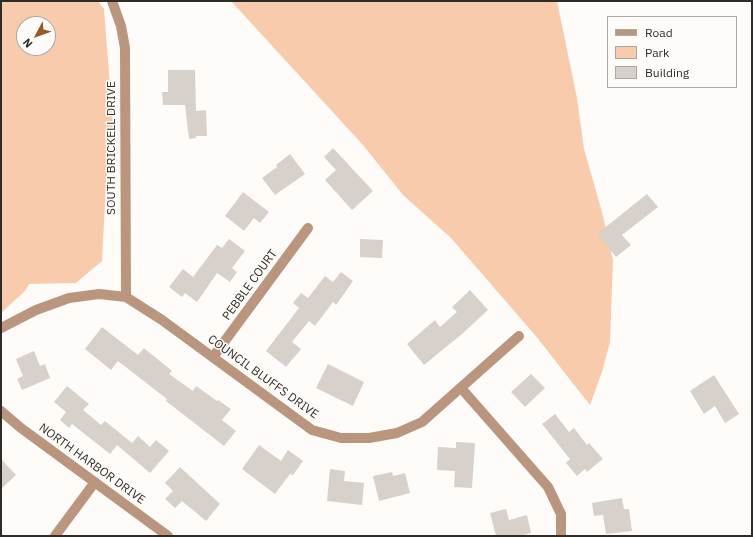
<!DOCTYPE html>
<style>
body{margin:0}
#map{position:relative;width:753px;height:537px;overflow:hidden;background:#fefbf9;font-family:"IBM Plex Sans",sans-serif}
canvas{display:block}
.frame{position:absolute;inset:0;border:2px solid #2e2b28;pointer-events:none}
.legend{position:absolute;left:607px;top:16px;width:130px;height:72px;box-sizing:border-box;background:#fefbf9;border:1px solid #aba8a5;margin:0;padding:5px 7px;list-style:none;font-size:12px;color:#2e2b28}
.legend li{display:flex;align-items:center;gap:8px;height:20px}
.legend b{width:20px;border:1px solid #aba8a5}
.north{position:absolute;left:16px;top:16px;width:40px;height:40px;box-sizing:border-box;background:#fefbf9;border:1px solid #aba8a5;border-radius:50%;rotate:229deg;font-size:11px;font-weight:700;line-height:16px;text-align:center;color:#2e2b28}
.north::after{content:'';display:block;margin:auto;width:14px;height:18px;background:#9a5a24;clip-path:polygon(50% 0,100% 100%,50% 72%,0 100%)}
</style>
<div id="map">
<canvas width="753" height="537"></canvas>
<div class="frame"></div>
<ul class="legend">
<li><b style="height:5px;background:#b9967d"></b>Road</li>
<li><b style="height:11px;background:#f8cbac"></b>Park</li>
<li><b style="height:11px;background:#d8d0cb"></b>Building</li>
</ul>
<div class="north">N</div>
</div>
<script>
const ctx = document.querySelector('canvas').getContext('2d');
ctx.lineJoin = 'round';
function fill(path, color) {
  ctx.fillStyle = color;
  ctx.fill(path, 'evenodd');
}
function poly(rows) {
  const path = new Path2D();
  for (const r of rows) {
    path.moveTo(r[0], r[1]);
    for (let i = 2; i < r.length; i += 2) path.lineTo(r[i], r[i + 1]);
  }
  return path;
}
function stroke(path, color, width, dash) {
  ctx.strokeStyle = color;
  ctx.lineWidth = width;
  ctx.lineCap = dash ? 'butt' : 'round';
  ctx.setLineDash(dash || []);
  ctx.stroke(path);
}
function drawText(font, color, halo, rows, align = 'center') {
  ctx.font = font + ' "IBM Plex Sans",sans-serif';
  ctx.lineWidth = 3;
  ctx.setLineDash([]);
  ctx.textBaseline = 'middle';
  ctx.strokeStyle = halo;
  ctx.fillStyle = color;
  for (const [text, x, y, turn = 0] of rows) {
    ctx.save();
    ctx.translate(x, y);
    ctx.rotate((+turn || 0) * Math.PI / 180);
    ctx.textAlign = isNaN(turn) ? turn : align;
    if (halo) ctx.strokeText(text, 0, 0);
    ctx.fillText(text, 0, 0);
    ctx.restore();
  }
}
fill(poly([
 [1,1,98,1,104,9,113,125,106,183,102,261,76,283,29,284,25,291,1,313],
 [24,24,48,24,48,48,24,48],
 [231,1,557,1,577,98,584,149,602,212,613,260,610,342,602,372,590,405,535,335,451,238,403,195,363,145]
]), '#f8cbac');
fill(poly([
 [168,70,195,70,196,111,206,110,207,136,196,136,196,138,189,139,185,105,163,105,162,92,168,92],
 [333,148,373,191,352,210,325,180,336,170,324,157],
 [290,154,305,174,275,195,262,178,277,167,276,165],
 [243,192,269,212,260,223,254,218,244,231,225,216],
 [647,194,658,207,622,235,631,245,616,257,597,234],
 [229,239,245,251,232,268,237,272,230,282,217,273,197,302,185,293,182,297,169,287,183,269,193,277,217,245,222,248],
 [360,239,383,240,382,258,360,257],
 [341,272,353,281,336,305,333,302,315,326,309,321,292,342,301,349,286,367,266,351,299,308,293,303,301,293,308,298,325,276,333,282],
 [470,290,488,310,462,334,424,365,407,344,435,320,440,327,457,312,452,307],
 [102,327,138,355,144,348,172,371,169,374,193,391,196,386,217,401,218,400,231,409,222,420,236,431,224,446,166,401,167,399,118,361,111,370,85,349],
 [34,351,40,366,45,364,50,378,22,390,17,379,23,376,16,359],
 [328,364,364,382,353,406,316,388],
 [531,374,545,388,525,407,511,392],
 [714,375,739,414,725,423,715,406,704,414,690,391],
 [67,386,89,404,83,410,101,425,105,421,132,443,138,436,150,447,156,440,169,451,150,473,117,445,110,454,72,424,69,428,60,420,66,412,54,402],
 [555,414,569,432,574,428,587,445,589,443,603,459,587,472,585,469,577,476,566,463,570,459,542,424],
 [456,442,475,443,472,488,454,487,455,471,437,470,438,447,456,448],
 [259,445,281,461,288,450,303,461,293,475,290,474,275,494,242,469],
 [1,459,16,475,1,489],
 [180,467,220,504,206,521,182,501,175,508,165,499,173,491,165,483],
 [330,469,345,471,344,481,364,483,362,505,327,501],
 [392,472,393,476,405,473,410,493,379,501,373,476],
 [622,498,624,509,629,509,632,531,606,534,603,515,594,516,592,503],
 [506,509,509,520,527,515,531,533,521,536,496,536,490,513]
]), '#d8d0cb');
stroke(poly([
 [112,1,121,26,125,48,126,297],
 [1,328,36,310,69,298,99,294,126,297,162,320,312,430,341,438,369,438,397,433,422,422,519,336],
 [213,357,308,228],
 [461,388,548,487,561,514,561,536],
 [1,411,21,428,168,536],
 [55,536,95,482]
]), '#b9967d', 10);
drawText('12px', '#2e2b28', '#fefbf9', [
 ["SOUTH BRICKELL DRIVE",112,148,-90],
 ["PEBBLE COURT",250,285,-54],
 ["COUNCIL BLUFFS DRIVE",263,377,36],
 ["NORTH HARBOR DRIVE",92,464,36]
]);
</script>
